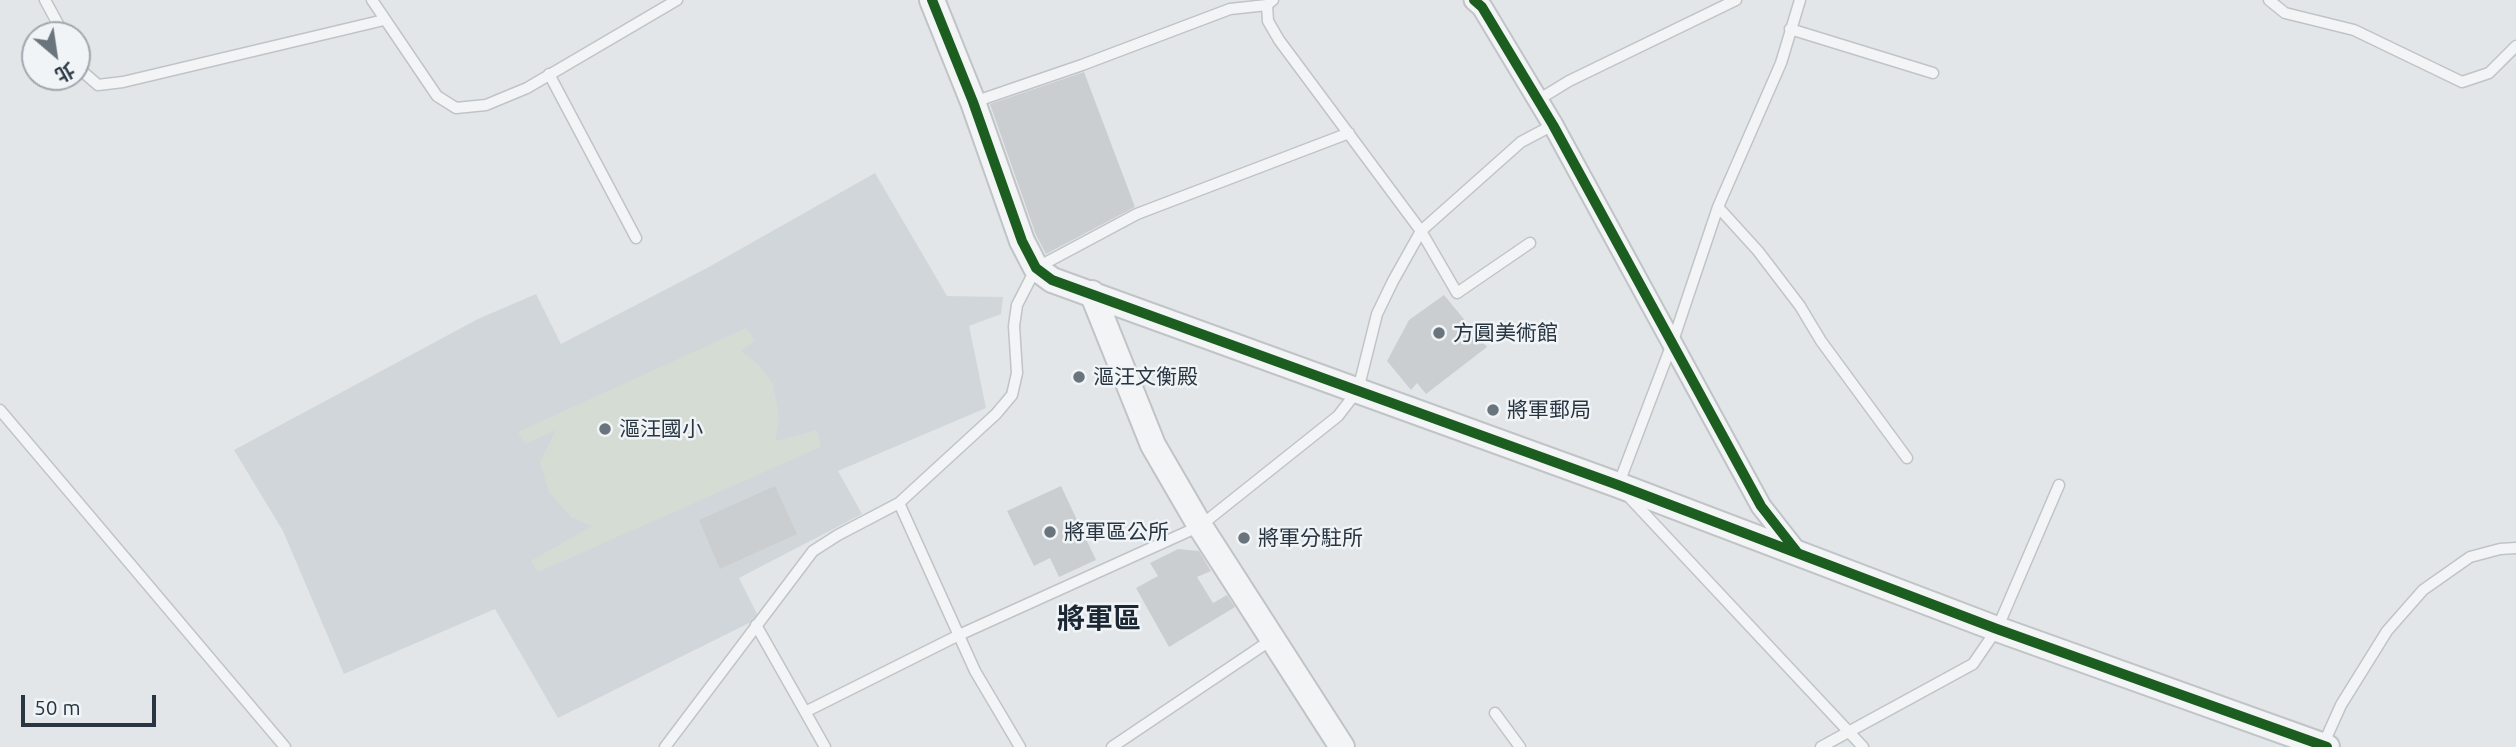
<!DOCTYPE html>
<meta charset="utf-8">
<style>
body{margin:0}
#map{position:relative;width:2516px;height:747px;overflow:hidden;background:#e3e6e8;font-family:Ubuntu,"Noto Sans TC",sans-serif}
canvas{display:block}
.north{position:absolute;left:21px;top:21px;width:70px;height:70px;box-sizing:border-box;background:#f0f4f7;border:2px solid #a0a8af;border-radius:50%;rotate:151deg;font-size:19px;font-weight:700;line-height:28px;text-align:center;color:#293642}
.north::after{content:'';display:block;margin:auto;width:24px;height:32px;background:#6a747c;clip-path:polygon(50% 0,100% 100%,50% 72%,0 100%)}
.scale{position:absolute;left:21px;top:695px;width:135px;height:32px;box-sizing:border-box;border:4px solid #293642;border-top:0;padding-left:9px;font-size:21px;line-height:24px;white-space:nowrap;color:#293642;-webkit-text-stroke:5px #f0f4f7;paint-order:stroke}
</style>
<div id="map">
<canvas width="2516" height="747"></canvas>
<div class="north">北</div>
<div class="scale">50 m</div>
</div>
<script>
const ctx = document.querySelector('canvas').getContext('2d');
ctx.lineJoin = 'round';
function fill(path, color) {
  ctx.fillStyle = color;
  ctx.fill(path, 'evenodd');
}
function poly(rows) {
  const path = new Path2D();
  for (const r of rows) {
    path.moveTo(r[0], r[1]);
    for (let i = 2; i < r.length; i += 2) path.lineTo(r[i], r[i + 1]);
  }
  return path;
}
function stroke(path, color, width, dash) {
  ctx.strokeStyle = color;
  ctx.lineWidth = width;
  ctx.lineCap = dash ? 'butt' : 'round';
  ctx.setLineDash(dash || []);
  ctx.stroke(path);
}
function drawText(font, color, halo, rows, align = 'center') {
  ctx.font = font + ' Ubuntu,"Noto Sans TC",sans-serif';
  ctx.lineWidth = 5;
  ctx.setLineDash([]);
  ctx.textBaseline = 'middle';
  ctx.strokeStyle = halo;
  ctx.fillStyle = color;
  for (const [text, x, y, turn = 0] of rows) {
    ctx.save();
    ctx.translate(x, y);
    ctx.rotate((+turn || 0) * Math.PI / 180);
    ctx.textAlign = isNaN(turn) ? turn : align;
    if (halo) ctx.strokeText(text, 0, 0);
    ctx.fillText(text, 0, 0);
    ctx.restore();
  }
}
fill(poly([
 [875,173,947,296,1003,297,1001,314,969,326,986,408,838,471,862,514,739,578,759,618,558,718,495,609,344,674,283,531,234,450,478,319,536,294,561,344,707,268]
]), '#d1d6db');
fill(poly([
 [746,328,755,340,741,351,761,367,773,384,779,417,775,441,817,430,821,447,538,572,531,561,592,526,571,517,549,492,540,462,556,430,525,444,518,432]
]), '#d5dcd3');
fill(poly([
 [1084,72,1135,207,1046,254,1036,235,990,104],
 [1444,295,1487,347,1426,394,1417,383,1411,390,1387,361,1409,320],
 [775,486,797,534,720,569,699,520],
 [1061,486,1096,560,1059,577,1050,558,1034,566,1007,511],
 [1178,549,1199,551,1211,571,1197,577,1213,603,1227,595,1235,607,1169,647,1136,588,1158,576,1150,563]
]), '#cbced0');
const service = poly([
 [45,0,64,35],
 [372,0,437,96,456,108,486,105,527,88,677,0],
 [2269,0,2285,13,2354,30,2462,82,2489,73,2516,46],
 [1267,5,1268,21,1279,40,1421,231,1457,293,1530,243],
 [1790,29,1933,73],
 [77,60,83,72,98,85,123,82,384,20],
 [549,74,636,238],
 [1538,100,1569,81,1736,0],
 [974,102,1082,65,1230,9,1267,5,1273,0],
 [1718,207,1758,251,1800,306,1821,341,1907,458],
 [0,410,285,747],
 [1619,483,1673,341,1718,207,1781,63,1800,0],
 [1629,497,1863,747],
 [899,503,975,671,1020,747],
 [756,625,825,747],
 [807,711,959,635,1200,526,1338,416,1358,390,1377,314,1393,281,1421,231,1521,142,1553,125],
 [1495,713,1520,747],
 [2323,745,2341,705,2387,631,2423,590,2470,557,2500,549,2516,548],
 [665,747,813,551,838,535,899,503,996,414,1012,395,1017,373,1014,326,1017,305,1036,268,1137,214,1349,133],
 [1112,747,1271,640],
 [1821,747,1973,664,1997,629,2059,485]
]);
const minor = poly([
 [1474,0,1482,7,1553,125,1761,506,1797,552]
]);
const tertiary = poly([
 [932,0,973,102,1022,241,1036,268,1052,280,1618,485,1997,629,2327,747],
 [1092,293,1153,445,1200,526,1342,747]
]);
stroke(service, '#c1c4c6', 13);
stroke(minor, '#c1c4c6', 23);
stroke(tertiary, '#c1c4c6', 28);
stroke(service, '#f2f4f5', 10);
stroke(minor, '#f2f4f5', 19);
stroke(tertiary, '#f2f4f5', 24);
stroke(poly([
 [932,0,973,102,1022,241,1036,268,1052,280,1618,485,1997,629,2327,747],
 [1474,0,1482,7,1553,125,1761,506,1797,552]
]), '#1b5e20', 10);
for (const [x, y, r, color] of [
 [1439,333,7,"#6a747c"],
 [1079,377,7,"#6a747c"],
 [1493,410,7,"#6a747c"],
 [605,429,7,"#6a747c"],
 [1050,532,7,"#6a747c"],
 [1244,538,7,"#6a747c"]
]) {
  const dot = new Path2D();
  dot.arc(x, y, r, 0, 2 * Math.PI);
  ctx.fillStyle = color;
  ctx.fill(dot);
  stroke(dot, '#f0f4f7', 2.5);
}
drawText('21px', '#293642', '#f0f4f7', [
 ["方圓美術館",1453,333],
 ["漚汪文衡殿",1093,377],
 ["將軍郵局",1507,410],
 ["漚汪國小",619,429],
 ["將軍區公所",1064,532],
 ["將軍分駐所",1258,538]
], 'left');
drawText('bold 28px', '#1b2733', '#f0f4f7', [
 ["將軍區",1099,619]
]);
</script>
